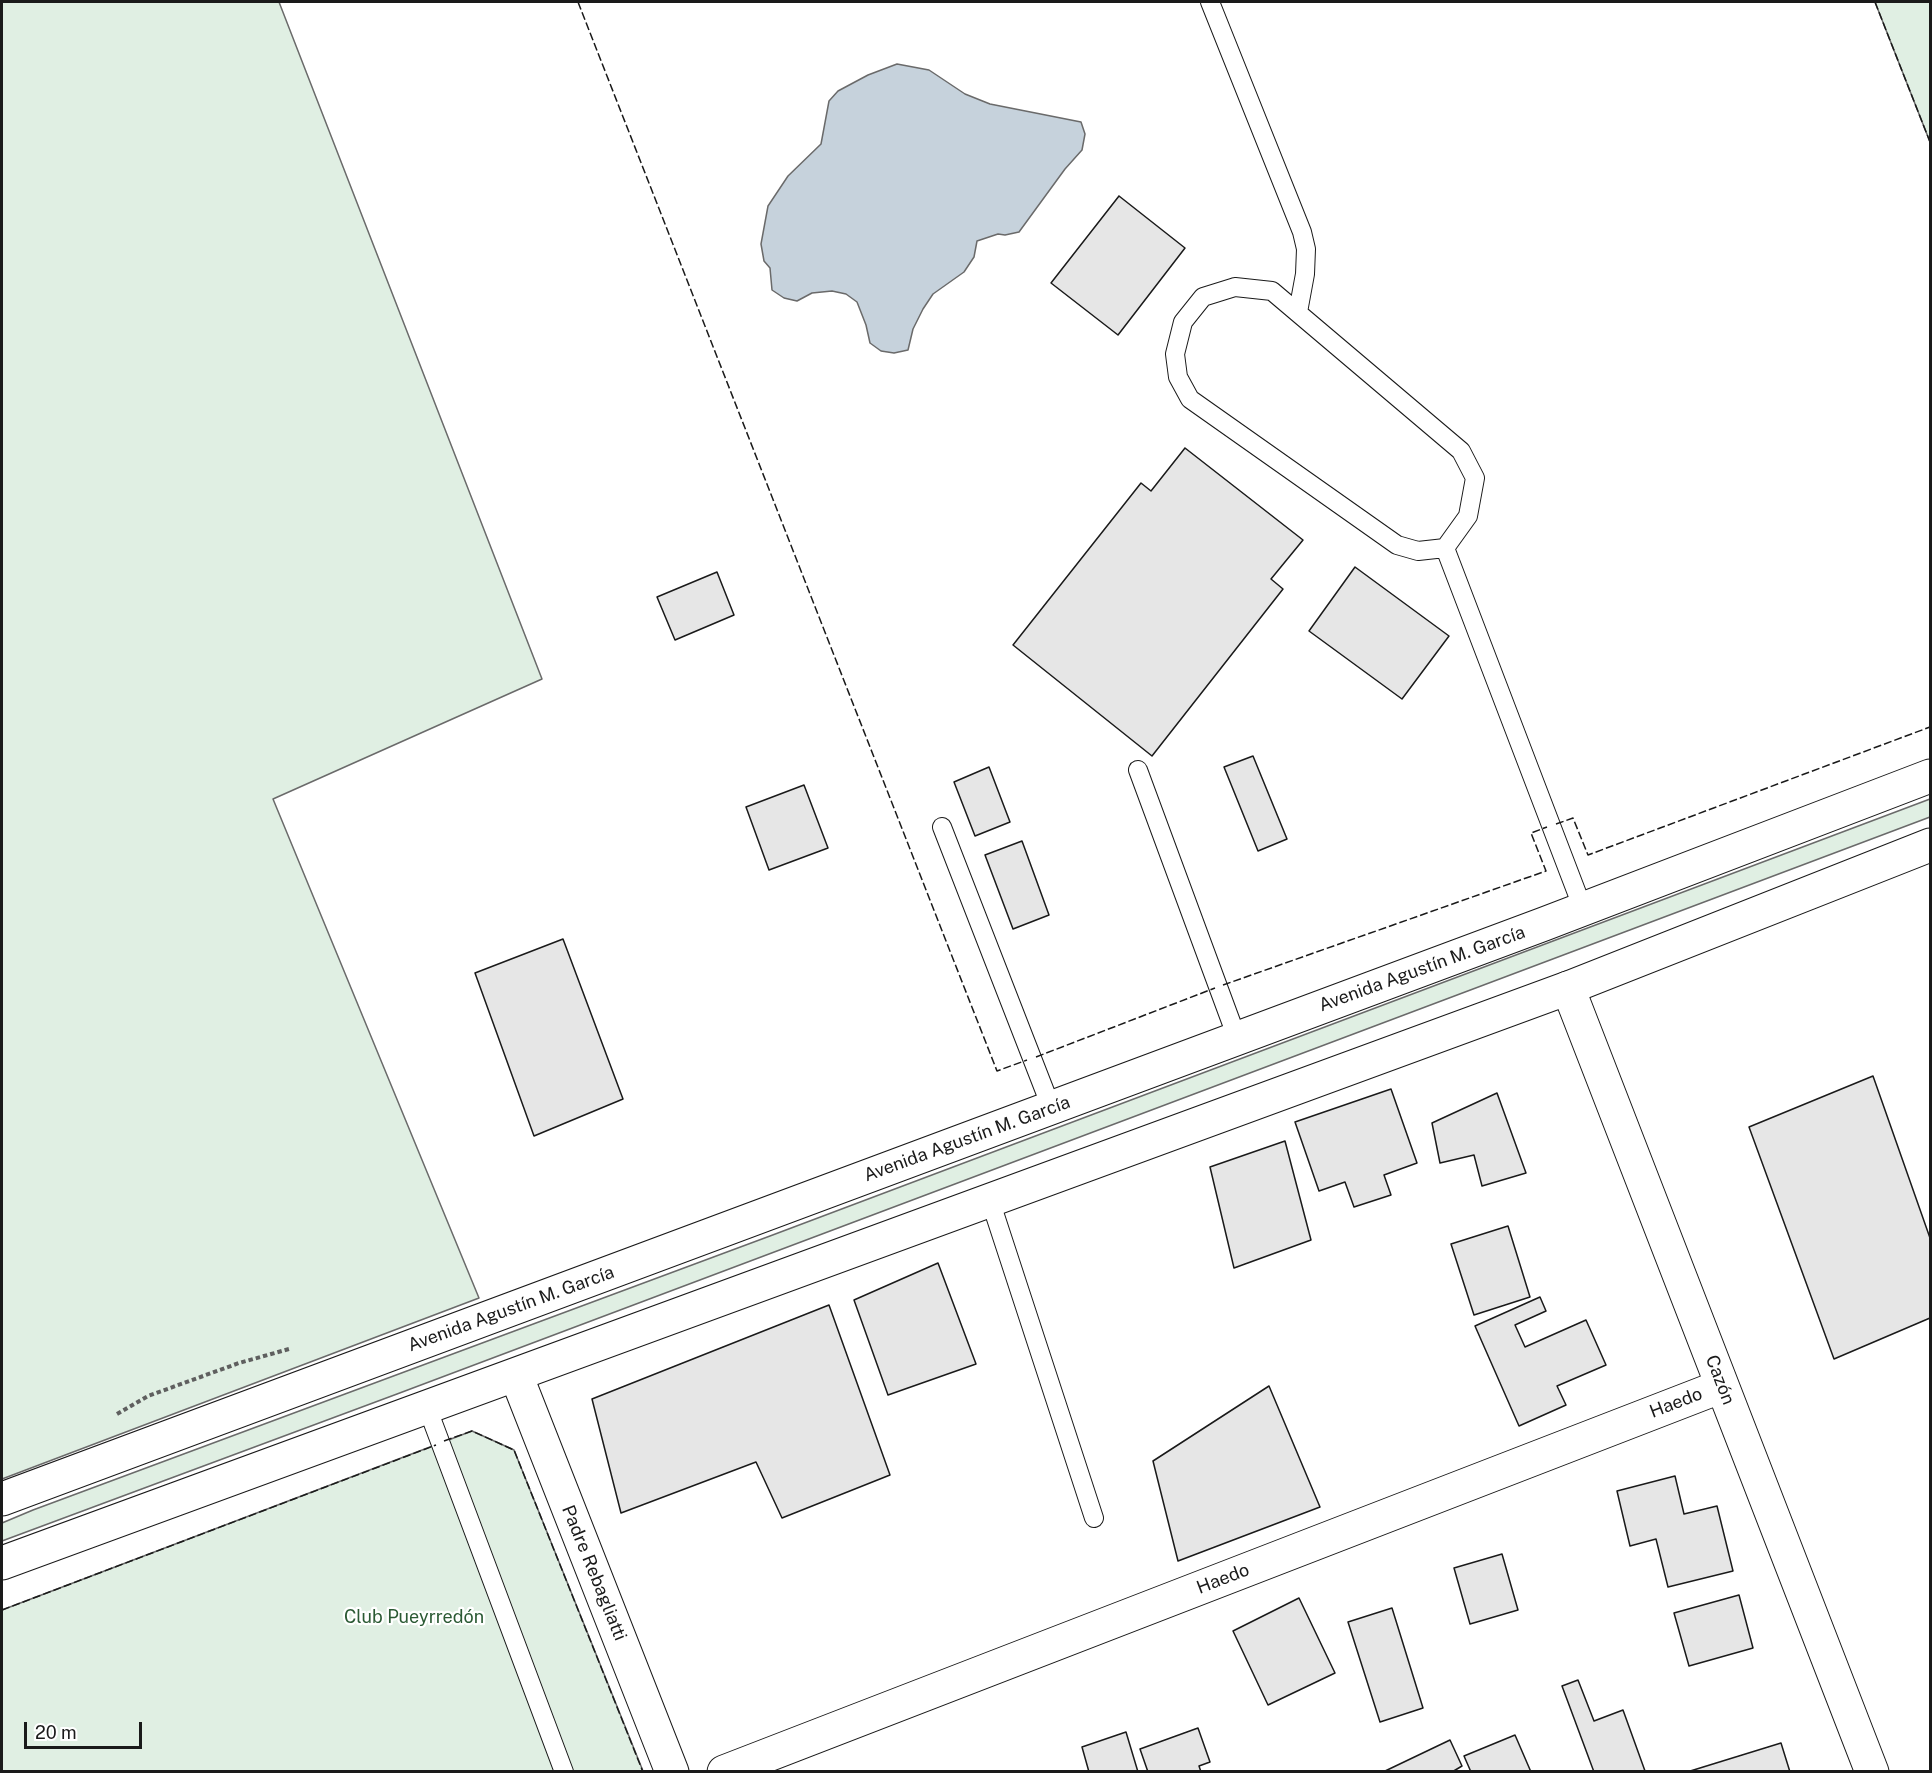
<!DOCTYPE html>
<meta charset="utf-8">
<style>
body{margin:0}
#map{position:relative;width:1932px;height:1773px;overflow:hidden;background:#fff;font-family:"Public Sans",sans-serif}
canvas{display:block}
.frame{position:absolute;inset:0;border:3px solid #1a1a1a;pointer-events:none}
.scale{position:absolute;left:24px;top:1722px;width:118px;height:27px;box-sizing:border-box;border:3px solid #1a1a1a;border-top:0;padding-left:8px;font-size:18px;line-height:21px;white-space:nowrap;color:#1a1a1a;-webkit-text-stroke:4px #fff;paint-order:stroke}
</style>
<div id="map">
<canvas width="1932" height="1773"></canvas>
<div class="frame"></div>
<div class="scale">20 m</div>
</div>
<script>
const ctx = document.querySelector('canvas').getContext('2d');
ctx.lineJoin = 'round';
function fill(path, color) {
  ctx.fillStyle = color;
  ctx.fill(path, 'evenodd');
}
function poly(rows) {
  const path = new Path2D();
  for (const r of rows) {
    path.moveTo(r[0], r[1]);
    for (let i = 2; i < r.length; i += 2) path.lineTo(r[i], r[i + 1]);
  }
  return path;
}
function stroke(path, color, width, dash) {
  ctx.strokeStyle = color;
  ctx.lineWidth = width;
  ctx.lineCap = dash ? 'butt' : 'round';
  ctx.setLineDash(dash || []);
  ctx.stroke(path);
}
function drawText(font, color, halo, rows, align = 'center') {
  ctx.font = font + ' "Public Sans",sans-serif';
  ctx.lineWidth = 4.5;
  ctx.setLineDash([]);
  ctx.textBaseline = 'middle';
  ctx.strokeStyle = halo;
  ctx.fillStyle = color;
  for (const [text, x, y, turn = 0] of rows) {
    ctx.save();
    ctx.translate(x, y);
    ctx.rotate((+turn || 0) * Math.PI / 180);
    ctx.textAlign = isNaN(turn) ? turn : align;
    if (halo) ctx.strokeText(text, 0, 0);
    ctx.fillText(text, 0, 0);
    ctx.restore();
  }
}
const green = poly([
 [2,2,279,2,542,679,273,799,479,1298,2,1479,2,2],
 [1875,2,1930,2,1930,142,1875,2],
 [1930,799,1930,817,397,1394,2,1541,2,1523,33,1510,770,1236,1930,799],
 [472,1431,514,1450,643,1771,2,1772,2,1610,472,1431]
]);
fill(green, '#e0efe3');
stroke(green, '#6a6a6a', 1.5);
const water = poly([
 [897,64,929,70,965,94,990,104,1081,122,1085,134,1082,150,1065,169,1019,232,1005,235,998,234,977,241,974,257,964,272,933,294,923,309,913,329,908,350,894,353,881,351,870,343,866,325,857,302,846,294,832,291,812,293,797,301,784,298,772,290,770,268,764,261,761,244,768,206,788,176,821,144,829,101,838,91,868,75,897,64]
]);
fill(water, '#c6d2dc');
stroke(water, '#6a6a6a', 1.5);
const building = poly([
 [1119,196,1185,248,1118,335,1051,283,1119,196],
 [1185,448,1303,540,1271,579,1283,589,1152,756,1013,645,1141,483,1151,491,1185,448],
 [1355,567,1449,636,1402,699,1309,631,1355,567],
 [717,572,734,615,675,640,657,597,717,572],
 [1253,756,1287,839,1258,851,1224,767,1253,756],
 [989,767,1010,822,975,836,954,782,989,767],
 [804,785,828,848,769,870,746,807,804,785],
 [1022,841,1049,915,1013,929,985,855,1022,841],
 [563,939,623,1099,534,1136,475,973,563,939],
 [1873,1076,1930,1238,1930,1318,1834,1359,1749,1127,1873,1076],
 [1391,1089,1417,1163,1384,1175,1391,1195,1354,1207,1345,1182,1319,1191,1295,1122,1391,1089],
 [1497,1093,1526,1173,1482,1186,1474,1155,1440,1163,1432,1123,1497,1093],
 [1285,1141,1311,1240,1234,1268,1210,1167,1285,1141],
 [1508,1226,1530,1297,1474,1315,1451,1244,1508,1226],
 [938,1263,976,1364,888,1395,854,1300,938,1263],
 [1540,1297,1546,1311,1515,1325,1525,1347,1586,1320,1606,1365,1557,1386,1566,1405,1519,1426,1475,1326,1540,1297],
 [829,1305,890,1475,782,1518,756,1462,621,1513,592,1399,829,1305],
 [1269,1386,1320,1507,1178,1561,1153,1461,1269,1386],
 [1675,1476,1684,1514,1717,1506,1733,1571,1668,1587,1656,1539,1630,1546,1617,1491,1675,1476],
 [1502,1554,1518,1610,1470,1624,1454,1568,1502,1554],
 [1739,1595,1753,1648,1689,1666,1674,1613,1739,1595],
 [1299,1598,1335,1673,1268,1705,1233,1631,1299,1598],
 [1392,1608,1423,1708,1380,1722,1348,1622,1392,1608],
 [1578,1680,1594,1721,1623,1710,1645,1771,1594,1772,1562,1686,1578,1680],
 [1198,1728,1210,1762,1199,1766,1201,1772,1148,1772,1140,1749,1198,1728],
 [1126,1732,1138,1772,1089,1772,1082,1747,1126,1732],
 [1515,1735,1531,1772,1471,1772,1464,1756,1515,1735],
 [1450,1740,1462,1766,1452,1772,1383,1772,1450,1740],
 [1781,1743,1790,1772,1687,1772,1781,1743]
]);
fill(building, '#e6e6e6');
stroke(building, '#1a1a1a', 1.5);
const lane = poly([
 [1210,2,1302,232,1306,249,1305,274,1298,312],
 [1235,287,1272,291,1461,451,1475,478,1468,516,1445,548,1418,551,1397,545,1190,399,1178,377,1175,354,1183,322,1203,297,1235,287],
 [1445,548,1583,909],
 [1138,770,1237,1038],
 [942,827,1051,1107],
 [990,1200,1094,1518],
 [427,1407,564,1772]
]);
const street = poly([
 [1568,988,1872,1772],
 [516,1375,672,1772],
 [724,1772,1722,1386]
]);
const secondary = poly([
 [2,1499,1544,924,1930,776],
 [2,1563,1568,988,1930,845]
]);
stroke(lane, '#1a1a1a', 20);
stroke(street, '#1a1a1a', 35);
stroke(secondary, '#1a1a1a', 35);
stroke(poly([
 [117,1414,148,1396,239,1363,289,1349]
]), '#5f5f5f', 4, [4.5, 3]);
stroke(lane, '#fff', 18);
stroke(street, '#fff', 33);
stroke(secondary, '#fff', 33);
stroke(poly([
 [578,2,997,1071,1027,1060],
 [1875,2,1930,142],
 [1556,824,1573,818,1588,855,1930,727],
 [1223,985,1546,871,1531,833,1547,827],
 [1036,1057,1215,988],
 [444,1441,472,1431,514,1450,643,1772],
 [2,1610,436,1445]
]), '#1a1a1a', 1.5, [8, 3]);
drawText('18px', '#1a1a1a', '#fff', [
 ["Avenida Agustín M. García",1422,969,-20],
 ["Avenida Agustín M. García",967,1139,-20],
 ["Avenida Agustín M. García",511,1309,-20],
 ["Cazón",1720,1380,69],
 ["Haedo",1676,1403,-21],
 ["Padre Rebagliatti",594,1573,68],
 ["Haedo",1223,1579,-21]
]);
drawText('18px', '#2b5a34', '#fff', [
 ["Club Pueyrredón",414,1617]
]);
</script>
